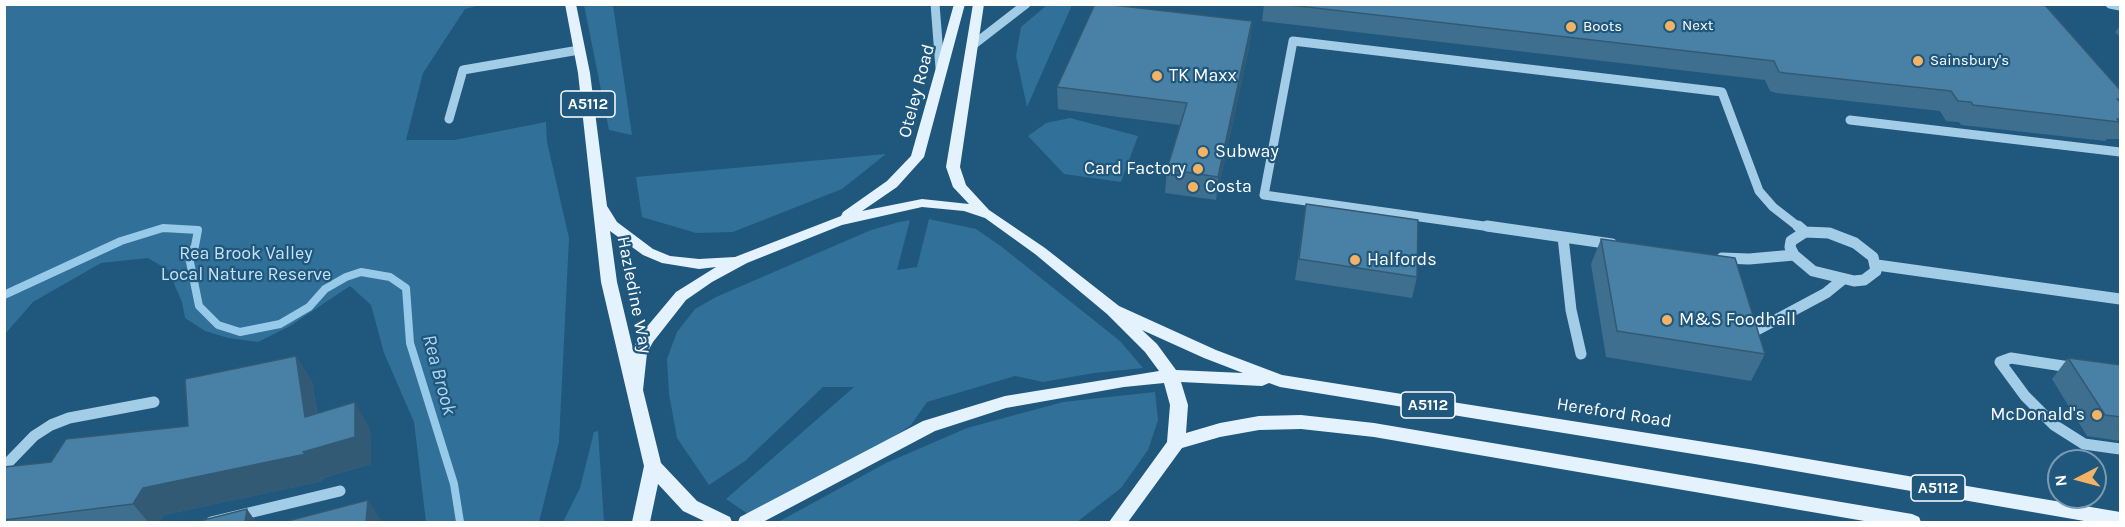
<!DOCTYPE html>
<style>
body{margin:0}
#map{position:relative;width:2125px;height:527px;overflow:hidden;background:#20577c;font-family:Karla,sans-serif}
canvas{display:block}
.frame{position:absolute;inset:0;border:6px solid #fff;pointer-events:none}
.north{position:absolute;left:2047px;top:449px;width:60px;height:60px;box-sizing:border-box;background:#20577c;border:2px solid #799ab0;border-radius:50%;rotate:264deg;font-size:16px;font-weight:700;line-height:24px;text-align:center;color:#fff}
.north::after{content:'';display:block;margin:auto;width:21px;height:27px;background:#f4b364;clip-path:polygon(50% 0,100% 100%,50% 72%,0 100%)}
</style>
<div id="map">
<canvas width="2125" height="527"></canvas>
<div class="frame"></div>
<div class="north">N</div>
</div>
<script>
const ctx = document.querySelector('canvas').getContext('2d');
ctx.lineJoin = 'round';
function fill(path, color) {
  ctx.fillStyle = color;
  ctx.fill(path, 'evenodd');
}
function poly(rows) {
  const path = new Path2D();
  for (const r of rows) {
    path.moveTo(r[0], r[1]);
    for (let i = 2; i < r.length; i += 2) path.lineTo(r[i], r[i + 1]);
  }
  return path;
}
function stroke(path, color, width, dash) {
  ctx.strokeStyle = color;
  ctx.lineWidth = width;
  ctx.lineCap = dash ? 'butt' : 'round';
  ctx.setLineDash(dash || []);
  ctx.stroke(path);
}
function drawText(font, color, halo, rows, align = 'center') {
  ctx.font = font + ' Karla,sans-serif';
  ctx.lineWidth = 4.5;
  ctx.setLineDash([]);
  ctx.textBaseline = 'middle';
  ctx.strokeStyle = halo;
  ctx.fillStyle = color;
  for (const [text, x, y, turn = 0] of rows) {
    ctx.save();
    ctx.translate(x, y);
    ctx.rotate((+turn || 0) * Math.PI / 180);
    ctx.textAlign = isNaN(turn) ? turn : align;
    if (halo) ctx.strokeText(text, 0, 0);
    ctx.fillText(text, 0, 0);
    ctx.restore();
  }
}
fill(poly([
 [5,4,480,5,465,9,423,73,406,140,454,140,546,122,547,142,569,238,559,442,539,522,426,522,414,422,384,353,371,305,350,286,290,326,258,342,228,338,205,331,185,318,182,302,168,270,148,258,101,263,33,302,5,334],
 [584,5,613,5,632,135,609,130],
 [1047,5,1072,5,1027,107,1016,56,1021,27],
 [1070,118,1138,136,1121,182,1064,174,1028,136,1046,123],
 [886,154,842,189,733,232,696,233,642,217,636,177],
 [929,219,976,229,1002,247,1120,341,1143,368,1094,373,1043,382,1015,376,927,402,911,425,874,450,751,516,726,499,854,387,823,387,745,461,709,485,677,438,669,394,667,359,677,332,695,309,716,297,871,230,899,222,910,220,897,270,917,267],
 [1155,392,1158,420,1148,450,1121,488,1077,522,778,522,886,463,967,428,1063,402],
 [598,431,604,522,563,522,580,488,594,432]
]), '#307099');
stroke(poly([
 [4,295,121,241,163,228,198,230,195,246,189,257,199,306,218,325,240,332,280,324,309,307,325,289,346,277,361,272,390,277,406,288,410,343,454,484,460,522]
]), '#97c9e8', 8);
stroke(poly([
 [935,4,940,68],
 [2110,4,2120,6],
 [973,45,1026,4],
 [449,119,463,70,579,50],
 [1850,120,2120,152],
 [1498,228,1264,195,1293,41,1722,92,1759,191,1773,207,1800,228]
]), '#a3cce7', 9);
stroke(poly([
 [1487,226,1612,244],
 [1798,226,1805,232],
 [1805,232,1829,233,1855,243,1873,257,1876,271,1864,280,1854,281,1813,271,1794,255,1790,247,1791,241,1805,232],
 [1563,237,1571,310,1581,354],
 [1722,258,1749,259,1794,255],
 [1877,265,2120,299],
 [1755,331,1826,293,1842,280],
 [2076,368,2011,358,2000,362,2025,396,2054,425,2084,444,2120,449],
 [4,467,34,436,51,425,69,418,154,402],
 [211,522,340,491]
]), '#a3cce7', 11);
fill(poly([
 [565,4,576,4,590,73,607,206,617,222,653,249,670,256,699,259,735,257,841,216,843,212,887,181,911,156,954,4,965,4,924,157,897,187,862,211,922,199,969,204,953,187,946,167,973,4,984,4,960,167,966,185,989,210,1045,248,1119,306,1216,350,1282,375,1755,450,2120,512,2120,522,2090,522,1755,464,1280,387,1269,383,1262,386,1181,382,1188,405,1186,433,1220,423,1259,416,1301,415,1374,423,1912,514,1919,517,1921,522,1870,522,1374,437,1301,429,1259,430,1220,437,1182,448,1128,522,1109,522,1167,442,1170,405,1164,383,1124,387,1006,408,935,431,763,522,738,522,740,517,923,421,1005,396,1159,371,1145,352,1107,314,1035,254,985,218,964,211,922,207,842,225,747,263,712,282,686,300,653,342,647,353,643,390,661,463,697,501,730,517,732,522,706,522,683,511,658,484,650,522,632,522,644,466,601,282,578,73,565,4],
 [610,231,643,255,662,263,699,269,716,267,676,292,640,335,633,349,617,282,610,231],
 [1142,330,1204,358,1243,373,1176,370,1157,344,1142,330]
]), '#e4f2fd');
fill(poly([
 [1264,4,2044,4,2121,91,2121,139,2107,139,2105,141,1961,125,1959,122,1946,121,1940,111,1776,93,1770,91,1765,80,1262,21],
 [1252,21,1250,43,1216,200,1165,193,1167,169,1180,125,1058,109,1057,87],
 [2121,24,2121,38,2115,32],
 [1306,204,1417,277,1412,298,1295,280],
 [1601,239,1765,354,1751,381,1606,357,1591,264],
 [296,356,312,382,317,413,370,429,371,464,322,478,323,481,164,515,160,522,4,522,4,467,51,462,188,426],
 [2068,358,2121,365,2121,441,2087,436,2052,379]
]), '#3f6f8f');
fill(poly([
 [1252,21,1250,43,1216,200,1218,177],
 [296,356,312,382,321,443,305,417],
 [355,402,370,429,371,464,321,478,323,481,164,515,160,522,148,522,133,504,143,488,303,452],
 [368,500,382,522,366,522],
 [247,509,256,522,245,522]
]), '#335a74');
const building = poly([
 [1095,4,1104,4,1252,21,1218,177,1167,169,1187,103,1057,87,1095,4],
 [1281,4,2044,4,2121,91,2121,99,2117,99,2121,103,2121,119,2117,119,2119,122,1973,105,1971,102,1958,101,1951,91,1785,73,1779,72,1774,61,1281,4],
 [1306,204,1418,220,1417,277,1299,259,1306,204],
 [1601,239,1735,258,1765,354,1617,331,1601,239],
 [296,356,305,417,355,402,355,437,303,452,306,454,143,488,133,504,4,520,4,467,51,462,66,439,188,426,185,379,296,356],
 [2068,358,2121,365,2121,417,2105,415,2068,358],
 [368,500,366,522,284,522,368,500],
 [247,509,245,522,196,522,247,509]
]);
fill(building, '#4981a6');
stroke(building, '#335a74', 1.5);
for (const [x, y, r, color] of [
 [1670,26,6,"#f4b364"],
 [1571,27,6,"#f4b364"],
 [1918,61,6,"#f4b364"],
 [1157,76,6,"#f4b364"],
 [1203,152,6,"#f4b364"],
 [1198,169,6,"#f4b364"],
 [1193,187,6,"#f4b364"],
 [1355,260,6,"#f4b364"],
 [1667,320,6,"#f4b364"],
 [2097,415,6,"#f4b364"]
]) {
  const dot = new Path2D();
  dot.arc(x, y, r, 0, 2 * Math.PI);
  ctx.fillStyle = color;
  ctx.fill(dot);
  stroke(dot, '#20577c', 2);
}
drawText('15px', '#fff', '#20577c', [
 ["Next",1682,26],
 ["Boots",1583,27],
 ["Sainsbury's",1930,61]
], 'left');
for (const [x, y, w] of [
 [588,104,54],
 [1428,405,54],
 [1938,488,54]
]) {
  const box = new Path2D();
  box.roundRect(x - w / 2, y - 13, w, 26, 4.5);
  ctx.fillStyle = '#20577c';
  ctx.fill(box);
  stroke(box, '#fff', 1.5);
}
drawText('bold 16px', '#fff', null, [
 ["A5112",588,104],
 ["A5112",1428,405],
 ["A5112",1938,488]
]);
drawText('18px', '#fff', '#20577c', [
 ["TK Maxx",1169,76],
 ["Subway",1215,152],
 ["Card Factory",1186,169,"right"],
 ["Costa",1205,187],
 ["Halfords",1367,260],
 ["M&S Foodhall",1679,320],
 ["McDonald's",2085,415,"right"]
], 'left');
drawText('18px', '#fff', '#20577c', [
 ["Oteley Road",917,91,-75],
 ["Hazledine Way",634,295,79],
 ["Hereford Road",1614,413,9]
]);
drawText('18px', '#c6e3f5', '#20577c', [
 ["Rea Brook Valley",246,254],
 ["Local Nature Reserve",246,275]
]);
drawText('italic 20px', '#aed6ee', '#20577c', [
 ["Rea Brook",439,375,75]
]);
</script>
